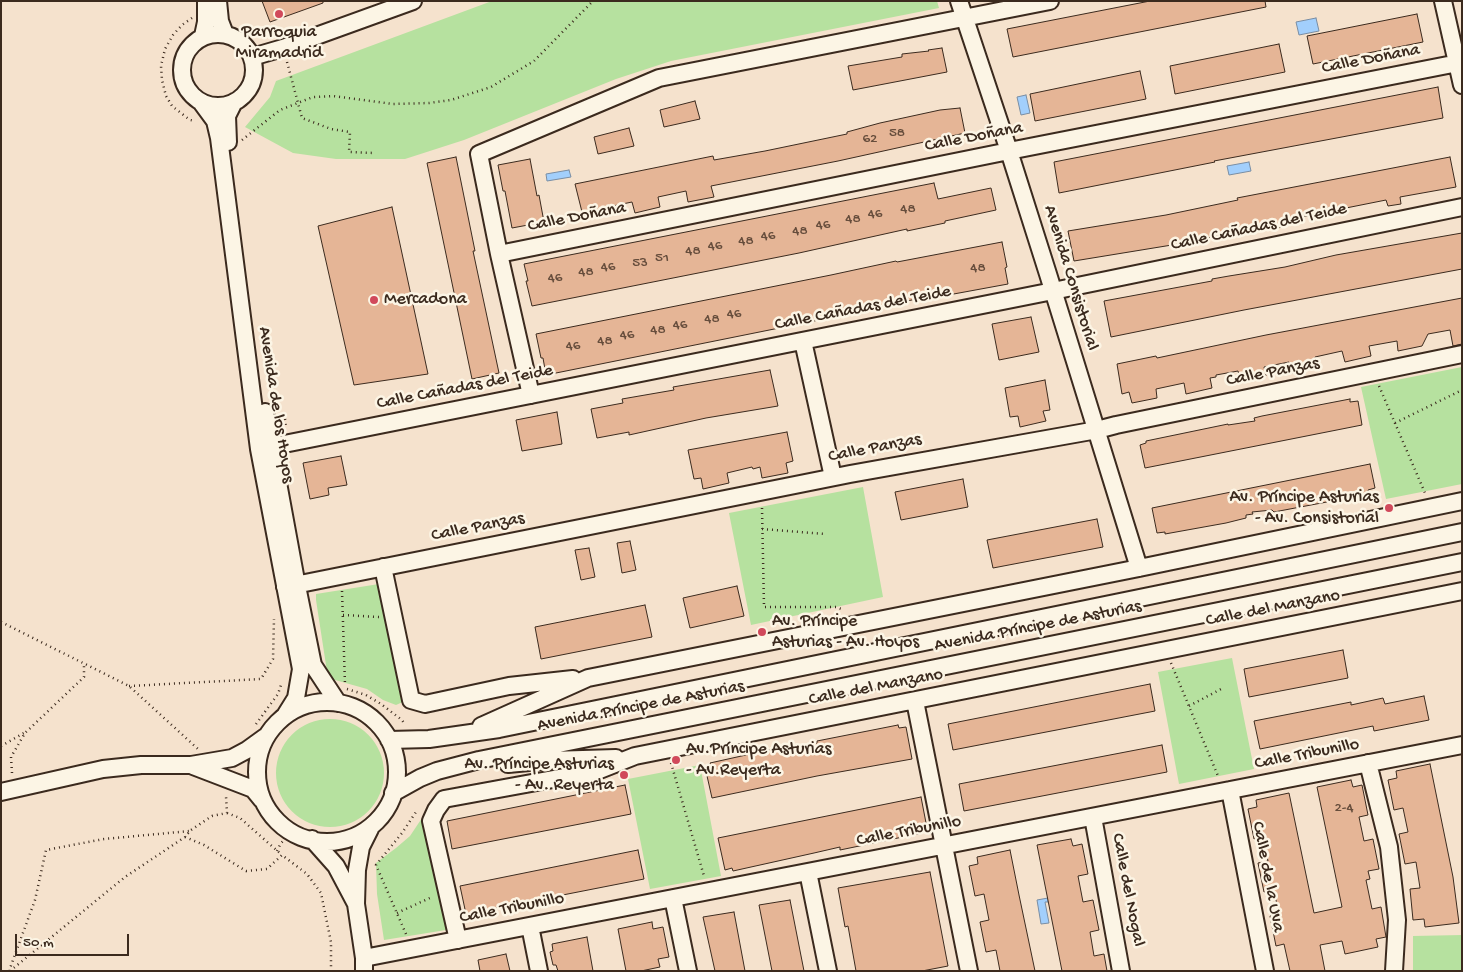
<!DOCTYPE html>
<meta charset="utf-8">
<style>
body{margin:0}
#map{position:relative;width:1463px;height:972px;overflow:hidden;background:#f5e2cd;font-family:"Gochi Hand",sans-serif}
canvas{display:block}
.frame{position:absolute;inset:0;border:2px solid #3b2a1e;pointer-events:none}
.scale{position:absolute;left:15px;top:934px;width:114px;height:22px;box-sizing:border-box;border:2px solid #3b2a1e;border-top:0;padding-left:6px;font-size:15px;line-height:18px;white-space:nowrap;color:#3b2a1e;-webkit-text-stroke:4px #fcf5e5;paint-order:stroke}
</style>
<div id="map">
<canvas width="1463" height="972"></canvas>
<div class="frame"></div>
<div class="scale">50 m</div>
</div>
<script>
const ctx = document.querySelector('canvas').getContext('2d');
ctx.lineJoin = 'round';
function fill(path, color) {
  ctx.fillStyle = color;
  ctx.fill(path, 'evenodd');
}
function poly(rows) {
  const path = new Path2D();
  for (const r of rows) {
    if (r.length === 3) {
      path.moveTo(r[0] + r[2], r[1]);
      path.arc(r[0], r[1], r[2], 0, 2 * Math.PI);
      continue;
    }
    path.moveTo(r[0], r[1]);
    for (let i = 2; i < r.length; i += 2) path.lineTo(r[i], r[i + 1]);
  }
  return path;
}
function stroke(path, color, width, dash) {
  ctx.strokeStyle = color;
  ctx.lineWidth = width;
  ctx.lineCap = dash ? 'butt' : 'round';
  ctx.setLineDash(dash || []);
  ctx.stroke(path);
}
function drawText(font, color, halo, rows, align = 'center') {
  ctx.font = font + ' "Gochi Hand",sans-serif';
  ctx.lineWidth = 5;
  ctx.setLineDash([]);
  ctx.textBaseline = 'middle';
  ctx.strokeStyle = halo;
  ctx.fillStyle = color;
  for (const [text, x, y, turn = 0] of rows) {
    ctx.save();
    ctx.translate(x, y);
    ctx.rotate((+turn || 0) * Math.PI / 180);
    ctx.textAlign = isNaN(turn) ? turn : align;
    if (halo) ctx.strokeText(text, 0, 0);
    ctx.fillText(text, 0, 0);
    ctx.restore();
  }
}
fill(poly([
 [492,1,937,1,939,8,671,61,616,79,464,140,405,159,336,159,293,153,245,127,270,97,276,81],
 [1462,367,1462,484,1386,499,1361,387],
 [863,487,883,597,751,625,729,513],
 [379,584,405,701,396,705,383,700,367,689,328,678,316,600,316,594],
 [1232,658,1254,769,1179,784,1158,672],
 [330,773,54],
 [700,765,721,876,650,889,628,779],
 [424,815,446,930,384,940,377,894,376,863,396,848,410,836],
 [1462,935,1462,971,1413,971,1413,936]
]), '#b6e19f');
const water = poly([
 [1316,18,1319,31,1299,35,1296,22,1316,18],
 [1026,95,1030,113,1021,115,1017,97,1026,95],
 [1249,162,1251,171,1229,175,1227,166,1249,162],
 [569,170,571,177,547,181,546,174,569,170],
 [1048,898,1048,902,1045,902,1049,923,1041,924,1037,900,1048,898]
]);
fill(water, '#a2cffc');
stroke(water, '#798da3', 1);
const building = poly([
 [262,1,323,1,323,3,270,22,262,1],
 [1150,1,1265,1,1266,7,1013,57,1007,29,1150,1],
 [1417,14,1423,42,1313,64,1307,36,1417,14],
 [1279,44,1285,72,1175,94,1170,66,1279,44],
 [942,48,947,72,853,90,848,66,902,57,902,54,929,51,928,50,942,48],
 [1140,71,1146,99,1035,121,1030,94,1140,71],
 [1438,87,1443,118,1214,161,1215,162,1059,193,1054,162,1438,87],
 [695,101,700,119,664,127,660,110,695,101],
 [960,108,965,133,838,161,711,186,714,197,688,202,686,191,658,197,660,207,635,213,632,202,608,207,609,210,583,216,575,184,713,156,714,160,765,151,847,134,847,132,880,123,940,110,960,108],
 [629,128,634,146,598,154,594,137,629,128],
 [456,157,475,251,473,251,499,373,472,379,427,163,456,157],
 [1450,157,1456,187,1400,197,1401,204,1388,206,1386,200,1286,220,1287,226,1273,229,1272,223,1227,232,1227,234,1178,244,1074,261,1068,231,1166,215,1238,200,1237,198,1450,157],
 [530,159,537,196,539,195,544,222,512,228,505,191,503,191,498,165,530,159],
 [934,183,938,199,991,188,996,210,945,221,945,223,907,231,907,229,799,253,532,306,526,281,528,281,524,264,934,183],
 [392,207,428,374,354,385,318,226,392,207],
 [1462,233,1462,269,1244,310,1111,337,1104,301,1212,281,1212,279,1229,276,1285,267,1336,255,1462,233],
 [1002,242,1007,267,1005,268,1008,284,921,300,921,298,814,321,546,375,543,358,541,358,536,334,831,275,896,261,897,262,1002,242],
 [1462,298,1462,344,1453,346,1450,330,1428,334,1422,346,1398,351,1397,341,1369,346,1371,356,1345,362,1342,351,1315,357,1317,367,1292,373,1289,362,1264,367,1266,376,1241,382,1238,371,1216,375,1216,377,1210,378,1212,388,1186,394,1184,383,1156,389,1157,398,1132,403,1129,392,1122,394,1117,364,1156,356,1157,358,1266,335,1462,298],
 [1031,317,1039,352,999,360,992,324,1031,317],
 [770,370,778,406,706,418,629,435,629,432,597,438,591,409,623,403,622,399,674,390,673,387,770,370],
 [1045,380,1050,410,1043,411,1046,421,1020,427,1018,416,1010,417,1005,388,1045,380],
 [1350,399,1350,402,1358,401,1362,425,1145,468,1140,445,1146,443,1146,441,1228,424,1228,425,1255,421,1254,418,1262,416,1350,399],
 [557,412,562,444,522,451,516,420,557,412],
 [787,432,793,461,786,463,788,473,762,478,760,467,753,469,752,467,727,473,729,483,703,489,701,478,694,479,688,450,787,432],
 [341,456,347,485,328,488,329,495,310,499,303,463,341,456],
 [1370,464,1375,488,1368,490,1369,494,1274,512,1272,510,1252,512,1253,514,1246,515,1246,518,1226,523,1165,534,1165,532,1157,533,1152,508,1370,464],
 [963,479,968,507,901,520,895,492,963,479],
 [1097,519,1103,547,993,568,987,540,1097,519],
 [630,541,636,570,622,573,617,543,630,541],
 [589,548,595,577,581,580,575,550,589,548],
 [737,586,744,616,690,628,683,598,737,586],
 [645,605,652,637,541,659,535,627,645,605],
 [1343,650,1348,678,1249,697,1244,669,1343,650],
 [1150,684,1155,711,953,750,948,724,1150,684],
 [1424,696,1429,720,1374,731,1373,726,1260,749,1254,721,1351,702,1351,705,1383,698,1385,704,1424,696],
 [898,725,899,728,906,727,912,759,817,776,712,798,705,767,711,766,710,763,791,745,792,748,817,743,817,741,898,725],
 [1162,745,1167,772,964,811,959,784,1162,745],
 [1430,764,1453,877,1459,923,1425,927,1424,919,1413,920,1410,889,1420,888,1416,862,1405,864,1399,834,1408,832,1403,808,1394,810,1388,780,1397,778,1396,771,1430,764],
 [1351,780,1353,787,1362,785,1368,815,1359,817,1364,841,1373,839,1379,869,1368,871,1370,879,1366,880,1372,909,1381,907,1386,937,1376,939,1378,947,1345,954,1342,941,1320,945,1325,971,1290,971,1284,944,1276,946,1270,916,1279,914,1274,891,1264,892,1258,863,1268,861,1263,837,1254,839,1248,809,1257,807,1256,800,1289,793,1314,913,1342,907,1317,787,1351,780],
 [625,785,631,814,452,849,447,821,625,785],
 [921,797,927,828,921,830,922,833,840,850,840,847,814,853,733,871,732,868,725,870,718,838,921,797],
 [1071,839,1073,846,1082,844,1088,874,1078,876,1083,902,1093,900,1099,930,1090,932,1094,956,1104,954,1107,971,1062,971,1037,845,1071,839],
 [638,850,644,879,466,914,460,886,638,850],
 [1010,850,1019,895,1035,971,1000,971,996,950,986,952,980,922,989,920,984,894,975,896,969,866,978,864,977,857,1010,850],
 [930,872,948,966,922,971,856,971,848,926,845,927,838,888,930,872],
 [790,900,804,971,772,971,759,905,790,900],
 [734,912,745,971,715,971,703,917,734,912],
 [652,922,653,929,663,927,669,957,658,959,660,967,641,971,626,971,618,929,652,922],
 [587,937,593,971,558,971,556,965,553,965,550,952,553,951,552,944,587,937],
 [506,954,510,971,480,971,478,960,506,954]
]);
fill(building, '#e5b596');
stroke(building, '#3b2a1e', 1);
const minor = poly([
 [218,1,220,21,225,34],
 [959,1,1009,151,1048,274,1139,568],
 [1443,1,1462,85],
 [218,70,36],
 [203,36,206,22,206,1],
 [252,57,283,48,413,1],
 [201,102,215,121,219,138,259,449,301,669,296,698,286,714],
 [228,142,227,116,234,102],
 [499,254,1009,151,1458,63],
 [803,341,833,477],
 [531,395,499,254,479,154,659,78,1050,1],
 [265,412,297,586,313,665,338,703],
 [259,449,1053,291,1462,207],
 [383,567,411,700,425,704,509,686,573,679],
 [285,587,850,474,1097,430,1116,425,1462,354],
 [915,701,969,971],
 [327,772,70],
 [481,726,588,678,1139,568,1462,501],
 [389,740,429,739,499,729,1462,532],
 [1368,763,1389,847,1397,920,1394,971],
 [508,764,550,760,616,758],
 [193,766,253,789,262,800],
 [1230,790,1265,971],
 [1,792,103,769,141,765,191,765,232,758,247,750,265,737],
 [393,793,420,778,437,771,479,760,1462,562],
 [1093,817,1121,971],
 [312,839,336,866,355,902],
 [808,872,828,971],
 [673,898,688,971],
 [530,926,539,971],
 [458,940,431,821,436,810,444,799,597,771,635,756,1462,591],
 [364,958,1462,745],
 [364,971,364,958,356,904,357,870,361,847,370,829]
]);
stroke(minor, '#3b2a1e', 20);
stroke(poly([
 [192,18,182,25,173,35,165,49,161,66,162,80,166,96,172,106,190,120,195,121],
 [287,62,302,118,331,129,350,132,349,152,374,153],
 [242,140,280,110,313,97,333,96,393,104,429,103,451,100,491,87,534,61,593,1],
 [1379,386,1425,493],
 [285,419,286,428],
 [1395,423,1462,390],
 [762,508,764,607,836,607,844,610],
 [762,529,825,534],
 [342,591,345,685],
 [343,615,379,617],
 [1,622,129,686,198,749],
 [1171,663,1218,776],
 [129,686,261,679,273,659,274,619],
 [347,689,366,695,381,704,402,720,405,725],
 [1189,706,1223,688],
 [256,724,278,694,281,685],
 [1,746,24,733],
 [671,763,704,876],
 [12,773,11,757,25,733,84,677,84,664],
 [227,813,240,818,282,855],
 [185,837,204,845,246,871,267,869,282,855,307,874,321,893,331,942,331,971],
 [277,851,281,843,292,832],
 [397,913,432,897],
 [406,934,376,865,402,833,416,812],
 [9,971,35,900,46,850,104,839,190,831],
 [10,971,125,877,185,837,191,830,212,816,227,813,226,796]
]), '#3b2a1e', 2.5, [1, 4]);
stroke(minor, '#fcf5e5', 16);
for (const [x, y, r, color] of [
 [279,14,5,"#d1495b"],
 [374,300,5,"#d1495b"],
 [1389,508,5,"#d1495b"],
 [762,632,5,"#d1495b"],
 [676,760,5,"#d1495b"],
 [624,775,5,"#d1495b"]
]) {
  const dot = new Path2D();
  dot.arc(x, y, r, 0, 2 * Math.PI);
  ctx.fillStyle = color;
  ctx.fill(dot);
  stroke(dot, '#fcf5e5', 2);
}
drawText('15px', '#664d3c', null, [
 ["58",897,134],
 ["62",870,140],
 ["48",908,210],
 ["46",875,215],
 ["48",853,220],
 ["46",823,226],
 ["48",800,232],
 ["46",768,237],
 ["48",746,242],
 ["46",715,247],
 ["48",693,252],
 ["51",662,259],
 ["53",640,264],
 ["46",608,268],
 ["48",978,269],
 ["48",586,273],
 ["46",555,279],
 ["46",734,315],
 ["48",712,320],
 ["46",680,326],
 ["48",658,331],
 ["46",627,336],
 ["48",605,342],
 ["46",573,347],
 ["2-4",1344,809]
]);
drawText('18px', '#3b2a1e', '#fcf5e5', [
 ["Parroquia",279,33,"center"],
 ["Miramadrid",279,54,"center"],
 ["Mercadona",384,300],
 ["Av. Príncipe Asturias",1379,498,"right"],
 ["- Av. Consistorial",1379,519,"right"],
 ["Av. Príncipe",772,622],
 ["Asturias - Av. Hoyos",772,643],
 ["Av.Príncipe Asturias",686,750],
 ["- Av.Reyerta",686,771],
 ["Av. Príncipe Asturias",614,765,"right"],
 ["- Av. Reyerta",614,786,"right"]
], 'left');
drawText('18px', '#3b2a1e', '#fcf5e5', [
 ["Calle Doñana",1371,60,-11],
 ["Calle Doñana",974,138,-11],
 ["Calle Doñana",577,218,-11],
 ["Calle Cañadas del Teide",1259,228,-12],
 ["Avenida Consistorial",1070,278,73],
 ["Calle Cañadas del Teide",863,309,-11],
 ["Calle Panzas",1273,373,-11],
 ["Calle Cañadas del Teide",465,388,-11],
 ["Avenida de los Hoyos",275,405,81],
 ["Calle Panzas",875,449,-11],
 ["Calle Panzas",478,528,-11],
 ["Calle del Manzano",1273,609,-11],
 ["Avenida Príncipe de Asturias",1038,627,-11],
 ["Calle del Manzano",876,688,-11],
 ["Avenida Príncipe de Asturias",641,707,-11],
 ["Calle Tribunillo",1307,755,-11],
 ["Calle Tribunillo",909,832,-11],
 ["Calle de la Uva",1267,877,79],
 ["Calle del Nogal",1127,890,79],
 ["Calle Tribunillo",512,909,-11]
]);
</script>
